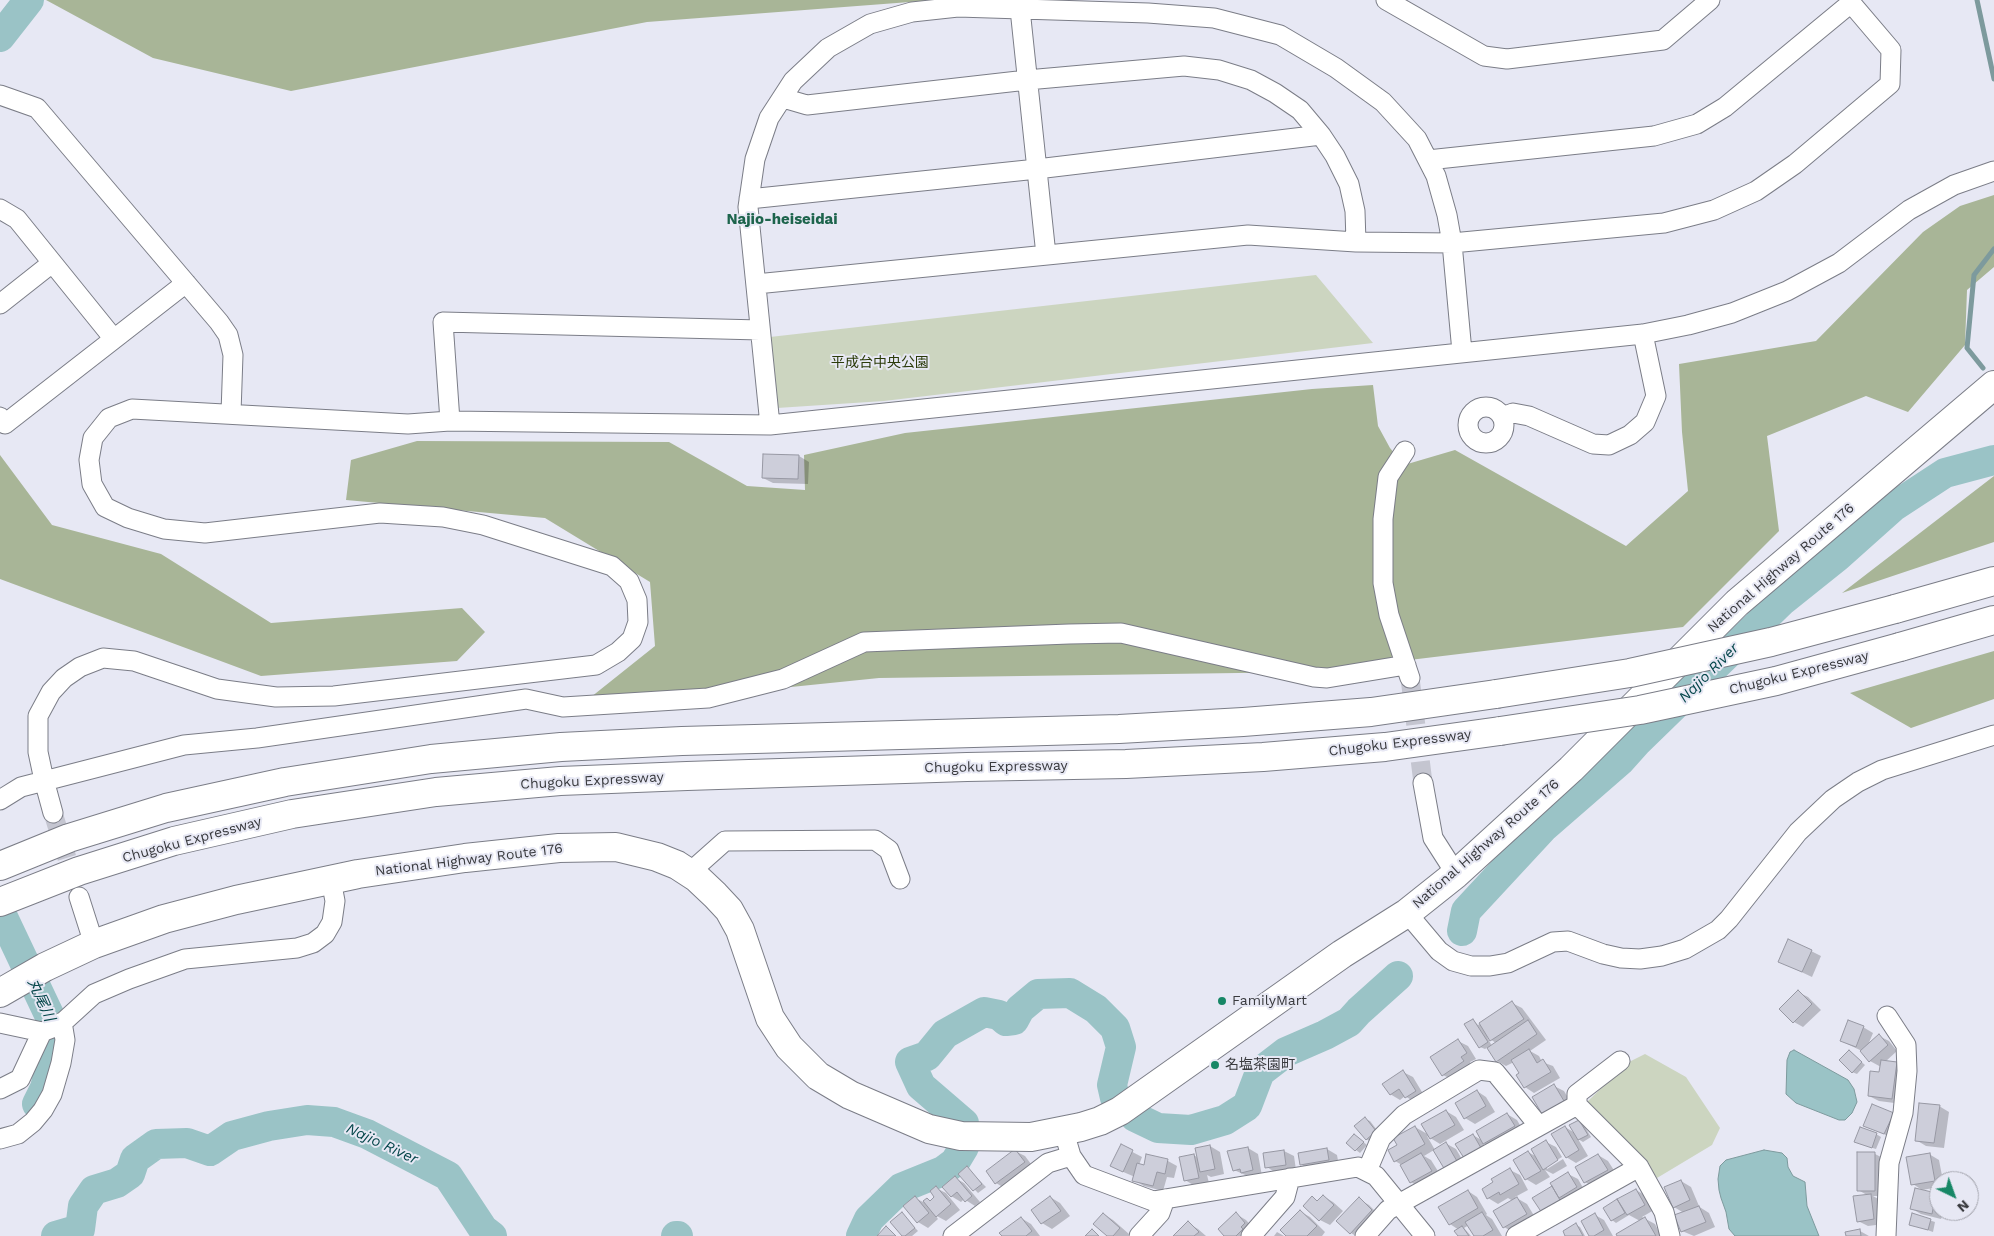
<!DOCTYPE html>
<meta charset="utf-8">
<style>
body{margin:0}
#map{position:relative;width:1994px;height:1236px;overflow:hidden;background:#e7e8f4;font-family:"Work Sans",sans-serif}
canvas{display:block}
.north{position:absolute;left:1929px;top:1171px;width:50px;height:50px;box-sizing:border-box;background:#e7e8f4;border:1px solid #a1a2ab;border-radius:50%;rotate:138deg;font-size:14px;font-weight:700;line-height:20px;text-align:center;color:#393a3e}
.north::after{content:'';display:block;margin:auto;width:18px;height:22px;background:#178766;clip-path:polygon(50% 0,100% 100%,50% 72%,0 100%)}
</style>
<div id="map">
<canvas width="1994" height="1236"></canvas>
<div class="north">N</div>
</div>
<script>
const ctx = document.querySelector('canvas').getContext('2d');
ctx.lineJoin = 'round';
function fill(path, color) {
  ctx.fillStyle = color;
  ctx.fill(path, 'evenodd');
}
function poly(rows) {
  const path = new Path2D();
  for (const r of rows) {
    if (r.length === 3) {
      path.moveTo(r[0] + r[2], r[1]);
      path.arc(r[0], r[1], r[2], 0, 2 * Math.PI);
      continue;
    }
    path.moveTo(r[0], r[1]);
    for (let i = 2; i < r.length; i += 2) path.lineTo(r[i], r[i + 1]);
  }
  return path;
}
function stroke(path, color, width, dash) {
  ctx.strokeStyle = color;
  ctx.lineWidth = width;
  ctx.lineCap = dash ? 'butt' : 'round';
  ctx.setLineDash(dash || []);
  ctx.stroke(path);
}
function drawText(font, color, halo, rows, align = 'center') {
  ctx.font = font + ' "Work Sans","Noto Sans JP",sans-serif';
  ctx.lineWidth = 4;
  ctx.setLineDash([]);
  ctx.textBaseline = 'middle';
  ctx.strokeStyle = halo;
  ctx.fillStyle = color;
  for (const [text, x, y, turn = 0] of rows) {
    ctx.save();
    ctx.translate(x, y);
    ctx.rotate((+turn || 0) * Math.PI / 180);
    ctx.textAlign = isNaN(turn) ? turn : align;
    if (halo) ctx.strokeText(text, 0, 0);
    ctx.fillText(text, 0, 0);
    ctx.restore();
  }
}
fill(poly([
 [1316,275,1373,343,884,401,777,408,770,337],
 [1645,1054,1686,1077,1720,1128,1712,1145,1657,1178,1639,1154,1587,1102,1627,1063]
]), '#ccd5c0');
fill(poly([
 [46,0,936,0,647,22,291,91,153,58],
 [1994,195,1994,267,1967,290,1965,345,1908,412,1866,396,1767,436,1779,531,1683,627,1310,672,879,678,576,709,655,646,650,582,545,518,346,500,351,460,417,441,669,442,747,486,805,490,804,455,905,433,1312,389,1373,385,1378,426,1390,448,1404,465,1455,450,1626,546,1688,491,1682,432,1679,364,1816,341,1923,232,1960,206],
 [0,455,52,525,161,554,271,623,462,608,485,632,457,661,261,676,0,579],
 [1994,476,1994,542,1842,593],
 [1994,651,1994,699,1911,728,1850,693]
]), '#a8b597');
const water = poly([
 [1794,1050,1848,1080,1854,1089,1857,1102,1852,1113,1845,1120,1839,1120,1796,1103,1786,1094,1787,1060,1790,1052,1794,1050],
 [1764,1150,1782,1153,1787,1158,1788,1167,1793,1176,1805,1182,1807,1206,1819,1236,1735,1236,1729,1229,1726,1212,1721,1198,1719,1190,1718,1179,1720,1166,1726,1160,1764,1150]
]);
fill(water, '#9ac3c6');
stroke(water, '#7d9a9d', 1);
fill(poly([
 [799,456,809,462,808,484,773,483,763,478],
 [1811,951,1821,956,1812,977,1780,962],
 [1798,992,1808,997,1821,1010,1803,1027,1794,1022],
 [1512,1003,1522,1008,1546,1040,1530,1051,1539,1056,1542,1062,1553,1066,1560,1078,1534,1093,1525,1087,1521,1074,1514,1062,1506,1066,1497,1061,1488,1047,1485,1049,1480,1047,1473,1020,1478,1025],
 [1487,1037,1496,1043,1492,1046],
 [1863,1027,1873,1033,1868,1045,1879,1036,1889,1041,1897,1051,1885,1062,1896,1063,1906,1069,1902,1104,1879,1101,1869,1096,1880,1073,1881,1067,1870,1061,1862,1051,1841,1041],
 [1458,1041,1468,1046,1476,1059,1470,1062,1473,1067,1453,1080,1443,1075],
 [1849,1051,1865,1065,1857,1074,1852,1072],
 [1403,1072,1413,1077,1425,1097,1416,1103,1405,1096,1400,1100,1390,1094],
 [1554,1086,1564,1091,1573,1106,1543,1113],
 [1477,1091,1486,1097,1495,1112,1475,1124,1465,1118],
 [1939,1106,1949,1112,1944,1148,1926,1146,1916,1140],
 [1446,1111,1456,1117,1464,1130,1440,1144,1427,1136,1435,1150,1447,1144,1456,1149,1467,1168,1456,1175,1446,1169,1434,1150,1424,1156,1431,1160,1441,1176,1421,1188,1411,1182,1402,1165,1395,1161,1389,1151,1399,1145,1395,1139,1415,1127,1429,1135,1423,1125],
 [1507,1114,1517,1120,1524,1132,1494,1149,1483,1143,1490,1154,1457,1144,1473,1135,1483,1141],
 [1893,1114,1894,1139,1865,1125],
 [1365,1119,1370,1121,1380,1134,1371,1142,1366,1139],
 [1579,1121,1583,1124,1591,1137,1583,1142,1578,1139,1588,1156,1576,1163,1566,1157,1565,1127,1575,1133],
 [1876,1134,1881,1137,1876,1149,1860,1144],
 [1355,1135,1367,1145,1360,1153,1356,1150],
 [1546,1142,1556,1147,1562,1157,1547,1166,1547,1169,1563,1159,1567,1166,1553,1174,1545,1170,1550,1177,1536,1185,1526,1179,1528,1152,1537,1157],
 [1121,1146,1142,1157,1139,1165,1145,1167,1168,1161,1177,1166,1174,1178,1167,1177,1163,1191,1144,1186,1134,1180,1135,1177,1121,1171],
 [1210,1146,1220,1152,1224,1174,1211,1177,1207,1175,1209,1183,1195,1186,1185,1180,1194,1155,1198,1158],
 [1248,1148,1258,1154,1262,1176,1252,1178,1234,1170],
 [1327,1149,1337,1155,1339,1166,1311,1170,1302,1165],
 [1015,1151,1025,1156,1034,1168,1006,1189,996,1183,987,1172],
 [1284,1151,1294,1156,1296,1170,1276,1173,1267,1167],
 [1875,1154,1885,1159,1884,1196,1873,1196,1880,1200,1884,1224,1868,1226,1858,1221,1867,1195,1858,1190],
 [1929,1154,1939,1160,1943,1181,1939,1181,1939,1187,1922,1190,1913,1184],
 [1598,1155,1608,1161,1617,1175,1595,1188,1585,1182,1576,1168],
 [967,1168,986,1187,978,1193,960,1174],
 [1510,1170,1520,1175,1528,1190,1515,1197,1527,1204,1536,1219,1513,1232,1504,1227,1513,1201,1508,1198,1498,1204,1488,1198],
 [1568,1174,1578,1179,1586,1193,1552,1218,1554,1187],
 [955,1178,964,1183,980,1202,975,1206,964,1199,961,1202,951,1196],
 [1681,1181,1691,1187,1699,1206,1698,1206,1709,1213,1715,1227,1694,1236,1682,1231,1684,1213,1674,1207],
 [936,1188,946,1193,960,1210,946,1221,935,1215,938,1219,928,1228,918,1222,915,1198,923,1202,927,1199,931,1202,936,1197],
 [1636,1190,1646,1196,1654,1210,1642,1217,1655,1224,1661,1236,1618,1236,1640,1221,1629,1215,1616,1223,1612,1220,1605,1208],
 [1916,1190,1939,1196,1939,1211,1943,1211,1941,1219,1921,1214,1912,1209],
 [1468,1191,1477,1197,1487,1214,1486,1215,1492,1219,1502,1236,1475,1236,1469,1225,1464,1228,1471,1236,1459,1236,1459,1230,1450,1224,1440,1207],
 [1323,1196,1333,1202,1343,1211,1330,1225,1320,1220,1312,1198,1318,1201],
 [1050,1197,1060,1203,1070,1216,1052,1229,1042,1223,1033,1210],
 [1359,1199,1369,1205,1381,1217,1363,1236,1356,1236,1351,1233],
 [1301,1212,1310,1217,1325,1232,1322,1236,1288,1236],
 [902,1214,918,1231,912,1236,904,1236],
 [1104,1214,1113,1220,1129,1234,1128,1236,1109,1236],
 [1236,1214,1246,1220,1254,1229,1251,1236,1226,1236],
 [1595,1215,1604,1220,1613,1236,1591,1236],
 [1913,1215,1935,1222,1933,1232,1910,1224],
 [1021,1218,1031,1224,1040,1236,1003,1236],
 [1188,1223,1198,1229,1206,1236,1175,1236],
 [1576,1225,1580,1227,1585,1236,1567,1236],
 [1860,1231,1869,1236,1847,1236],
 [1277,1232,1284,1236,1274,1236]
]), '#0003');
stroke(poly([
 [1977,0,1994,79],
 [1983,368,1967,348,1974,275,1994,249]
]), '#7d9a9d', 5);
stroke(poly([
 [0,37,29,0],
 [0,911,53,1023,54,1052,45,1088,37,1104],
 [1462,931,1466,911,1543,828,1620,761,1637,742,1782,601,1837,557,1893,507,1945,473,1994,460],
 [1135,1117,1158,1128,1191,1130,1225,1120,1247,1106,1260,1072,1286,1052,1325,1035,1349,1022,1359,1011,1398,976],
 [964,1123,921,1086,910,1062,927,1056,945,1034,984,1012,999,1015,1006,1021,1014,1020,1020,1009,1038,994,1070,993,1096,1009,1115,1028,1121,1047,1112,1085,1115,1098],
 [56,1236,80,1229,83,1206,94,1190,117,1183,130,1174,135,1159,156,1144,187,1143,210,1151,232,1136,269,1126,307,1120,334,1122,367,1134,448,1176,483,1229,492,1236],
 [676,1236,678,1236],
 [861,1236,869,1219,901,1188,943,1171,955,1162,964,1147]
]), '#9ac3c6', 30);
const building = poly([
 [763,454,799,455,798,479,762,478,763,454],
 [1788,939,1812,950,1802,972,1778,962,1788,939],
 [1798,990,1812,1004,1793,1023,1779,1009,1798,990],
 [1512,1001,1524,1019,1490,1041,1479,1023,1512,1001],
 [1473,1019,1488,1042,1479,1048,1464,1024,1473,1019],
 [1528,1020,1537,1034,1496,1062,1487,1048,1528,1020],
 [1848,1020,1864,1026,1856,1047,1840,1041,1848,1020],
 [1879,1034,1888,1045,1869,1062,1860,1051,1879,1034],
 [1458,1039,1467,1053,1461,1057,1464,1061,1442,1076,1430,1057,1458,1039],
 [1529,1049,1537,1063,1543,1059,1551,1072,1524,1088,1516,1075,1519,1073,1511,1060,1529,1049],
 [1849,1050,1862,1062,1852,1073,1839,1060,1849,1050],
 [1881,1060,1897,1062,1892,1099,1868,1096,1870,1071,1879,1072,1881,1060],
 [1403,1070,1416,1091,1405,1098,1399,1089,1390,1095,1382,1084,1403,1070],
 [1554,1084,1564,1101,1542,1114,1532,1097,1554,1084],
 [1477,1090,1486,1106,1464,1119,1455,1103,1477,1090],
 [1919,1103,1940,1105,1934,1143,1915,1141,1919,1103],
 [1872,1104,1894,1113,1884,1134,1863,1126,1872,1104],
 [1446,1110,1455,1125,1430,1139,1421,1124,1446,1110],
 [1507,1113,1515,1126,1483,1144,1476,1131,1507,1113],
 [1365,1117,1376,1131,1366,1140,1354,1126,1365,1117],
 [1579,1120,1588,1135,1578,1140,1569,1125,1579,1120],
 [1415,1126,1425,1144,1394,1162,1388,1150,1397,1145,1393,1138,1415,1126],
 [1565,1126,1579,1150,1566,1158,1551,1134,1565,1126],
 [1860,1127,1877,1133,1872,1148,1854,1142,1860,1127],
 [1354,1134,1364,1142,1355,1151,1346,1143,1354,1134],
 [1473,1134,1481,1148,1464,1158,1455,1144,1473,1134],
 [1546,1140,1558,1160,1543,1170,1531,1149,1546,1140],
 [1446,1142,1458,1163,1445,1170,1433,1150,1446,1142],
 [1121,1144,1133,1150,1123,1172,1110,1166,1121,1144],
 [1210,1145,1215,1169,1200,1172,1195,1148,1210,1145],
 [1248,1147,1253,1170,1241,1173,1240,1169,1233,1171,1227,1151,1248,1147],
 [1327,1148,1329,1160,1300,1165,1298,1153,1327,1148],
 [1015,1149,1025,1162,995,1184,986,1171,1015,1149],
 [1284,1150,1286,1165,1265,1168,1263,1153,1284,1150],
 [1528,1151,1541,1171,1525,1180,1513,1160,1528,1151],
 [1857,1152,1875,1152,1875,1191,1857,1191,1857,1152],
 [1421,1153,1432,1171,1410,1183,1400,1165,1421,1153],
 [1930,1153,1935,1181,1911,1185,1906,1157,1930,1153],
 [1146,1154,1168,1159,1165,1174,1157,1172,1153,1186,1132,1181,1137,1163,1144,1165,1146,1154],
 [1194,1154,1199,1178,1184,1181,1179,1157,1194,1154],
 [1598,1154,1608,1170,1584,1183,1575,1167,1598,1154],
 [967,1166,982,1184,973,1191,958,1174,967,1166],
 [1510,1168,1519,1184,1500,1195,1499,1192,1487,1199,1482,1189,1493,1182,1491,1179,1510,1168],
 [1568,1172,1577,1187,1559,1198,1550,1183,1568,1172],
 [955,1176,972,1196,965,1202,957,1192,951,1197,942,1187,955,1176],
 [1681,1180,1690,1200,1673,1208,1664,1187,1681,1180],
 [936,1186,951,1204,936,1217,923,1201,927,1198,930,1201,934,1197,930,1191,936,1186],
 [1552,1186,1561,1202,1542,1213,1532,1198,1552,1186],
 [1915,1188,1936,1193,1932,1214,1910,1209,1915,1188],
 [1636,1189,1645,1205,1627,1215,1617,1199,1636,1189],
 [1468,1190,1478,1208,1449,1225,1438,1207,1468,1190],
 [1871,1194,1874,1219,1857,1222,1853,1196,1871,1194],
 [1323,1195,1334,1205,1319,1221,1303,1206,1312,1196,1317,1201,1323,1195],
 [915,1196,929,1213,917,1223,903,1206,915,1196],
 [1050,1196,1061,1211,1041,1224,1031,1210,1050,1196],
 [1359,1197,1372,1210,1350,1234,1336,1221,1359,1197],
 [1517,1197,1527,1214,1503,1228,1493,1211,1517,1197],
 [1617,1199,1625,1213,1611,1221,1603,1208,1617,1199],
 [1699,1206,1706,1222,1681,1232,1674,1215,1699,1206],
 [1300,1210,1317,1226,1307,1236,1286,1236,1280,1230,1300,1210],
 [902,1212,915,1228,905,1236,902,1236,890,1222,902,1212],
 [1236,1212,1245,1223,1241,1227,1243,1229,1236,1236,1224,1236,1218,1229,1236,1212],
 [1482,1212,1493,1230,1483,1236,1474,1236,1465,1222,1482,1212],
 [1103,1213,1120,1228,1113,1236,1107,1236,1093,1224,1103,1213],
 [1595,1213,1604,1230,1594,1236,1589,1236,1581,1221,1595,1213],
 [1912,1213,1931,1219,1928,1230,1909,1225,1912,1213],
 [1021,1217,1032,1231,1026,1236,1002,1236,999,1233,1021,1217],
 [1645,1217,1656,1236,1617,1236,1616,1234,1645,1217],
 [1188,1221,1199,1232,1194,1236,1173,1236,1188,1221],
 [1576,1223,1583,1236,1565,1236,1563,1231,1576,1223],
 [886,1226,896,1236,877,1236,886,1226],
 [1462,1226,1469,1236,1458,1236,1454,1231,1462,1226],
 [1092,1229,1099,1236,1085,1236,1092,1229],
 [1860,1229,1861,1236,1846,1236,1845,1232,1860,1229]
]);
fill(building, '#cdceda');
stroke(building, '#9798a3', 1);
stroke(poly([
 [1410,678,1423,783],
 [53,813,79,897]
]), '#c4c5d0', 19, [19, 9]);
const minor = poly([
 [1386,0,1484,56,1507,59,1663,40,1710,0],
 [1020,9,1046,255],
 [0,95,37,108,219,322,228,335,233,355,231,413],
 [783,98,807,105,1027,80,1184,66,1219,70,1251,80,1275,93,1300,110,1321,135,1335,156,1349,184,1355,211,1356,242],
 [749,199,1037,169,1321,135],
 [0,209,17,219,114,339],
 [756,284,1248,235,1356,242,1452,243,1664,223,1714,210,1756,191,1795,164,1890,84,1891,50,1851,3,1725,107,1697,124,1654,136,1428,160],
 [0,304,52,263],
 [1486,425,18],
 [0,417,5,424,186,283],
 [1502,417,1513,413,1529,416,1593,444,1609,445,1630,435,1645,422,1656,396,1643,334],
 [450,421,443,322,760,330],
 [770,425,748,207,755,159,769,118,793,81,828,48,870,24,912,12,958,7,1148,13,1214,18,1280,35,1336,68,1383,102,1417,139,1436,176,1447,215,1452,243,1462,352],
 [1405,451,1388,477,1383,519,1383,583,1389,615,1410,678],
 [1423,783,1433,838,1456,874],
 [0,800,21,787,184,745,257,738,526,699,563,707,708,698,783,679,864,642,1069,634,1121,633,1314,677,1327,678,1406,665],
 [53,813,44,780,38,752,38,716,51,692,64,678,80,667,103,658,134,661,217,689,276,697,334,696,596,665,618,652,632,639,638,622,637,600,629,581,612,566,483,525,443,517,380,513,205,533,164,529,128,518,105,507,92,484,89,460,93,438,109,418,132,409,408,424,450,421,770,425,1643,334,1688,325,1732,313,1787,291,1839,263,1909,210,1954,185,1994,171],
 [689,873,725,841,875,840,889,850,900,879],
 [79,897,94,944],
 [1407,913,1439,951,1453,961,1471,966,1490,966,1508,963,1553,942,1568,941,1603,954,1621,958,1640,959,1662,956,1685,949,1718,930,1729,919,1798,832,1833,799,1858,782,1882,770,1994,735],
 [0,1023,42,1032,60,1025,94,994,129,979,185,959,297,948,313,943,325,934,332,922,335,901,331,880],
 [0,1089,20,1079,42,1032],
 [1577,1105,1577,1094,1620,1061],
 [1064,1132,1071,1156,1084,1175,1153,1201,1358,1167,1376,1176,1425,1236],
 [0,1139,18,1134,33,1122,43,1110,52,1094,61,1063,65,1040,62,1022],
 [1367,1171,1381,1138,1404,1115,1479,1070,1495,1072,1539,1126],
 [953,1236,1048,1163,1071,1156],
 [1139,1236,1160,1213,1165,1199],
 [1251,1236,1285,1197,1290,1178],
 [1365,1236,1388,1210,1577,1105,1639,1167,1664,1212,1670,1236],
 [1516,1236,1639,1167],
 [1886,1236,1889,1163,1903,1113,1907,1071,1906,1045,1887,1016]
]);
const highway = poly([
 [1895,609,1994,581],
 [1900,647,1994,620],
 [0,866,69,838,166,808,285,782,431,759,561,747,682,741,1119,729,1243,722,1371,712,1496,694],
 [0,902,79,871,174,841,292,814,436,792,560,781,687,776,967,767,1126,764,1263,757,1385,747,1500,731],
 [0,993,45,967,94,944,164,919,236,900,358,874,465,858,559,848,616,847,657,857,677,865,697,878,715,895,729,910,740,930,770,1018,789,1047,818,1076,850,1095,929,1129,961,1136,1031,1137,1081,1127,1100,1121,1120,1111,1342,954,1407,913,1456,874,1571,769,1737,603,1994,385]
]);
stroke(minor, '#7b7d87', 21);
stroke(highway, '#7b7d87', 30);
stroke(minor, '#fff', 19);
stroke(highway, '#fff', 28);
const highwayBridge = poly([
 [1496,694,1630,673,1771,642,1895,609],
 [1500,731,1640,710,1776,681,1900,647]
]);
stroke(highwayBridge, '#7b7d87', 30, []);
stroke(highwayBridge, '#fff', 28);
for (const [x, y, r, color] of [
 [1222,1001,5,"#178766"],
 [1215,1065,5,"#178766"]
]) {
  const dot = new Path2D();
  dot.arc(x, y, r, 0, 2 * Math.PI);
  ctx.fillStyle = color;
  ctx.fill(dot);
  stroke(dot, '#e7e8f4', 2);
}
drawText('14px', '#2b3b0a', '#e7e8f4', [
 ["平成台中央公園",880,363]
]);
drawText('14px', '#393a3e', '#e7e8f4', [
 ["National Highway Route 176",1781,568,-41],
 ["Chugoku Expressway",1799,673,-14],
 ["Chugoku Expressway",1400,743,-7],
 ["Chugoku Expressway",996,767,-1],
 ["Chugoku Expressway",592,781,-3],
 ["Chugoku Expressway",192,840,-15],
 ["National Highway Route 176",1486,844,-41],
 ["National Highway Route 176",469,860,-7]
]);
drawText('14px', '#393a3e', '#e7e8f4', [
 ["FamilyMart",1232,1001],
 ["名塩茶園町",1225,1065]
], 'left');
drawText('bold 15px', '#1d644c', '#e7e8f4', [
 ["Najio-heiseidai",782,220]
]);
drawText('italic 15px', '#06474b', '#e7e8f4', [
 ["Najio River",1709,673,-45],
 ["丸尾川",41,1000,66],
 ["Najio River",382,1144,25]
]);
</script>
